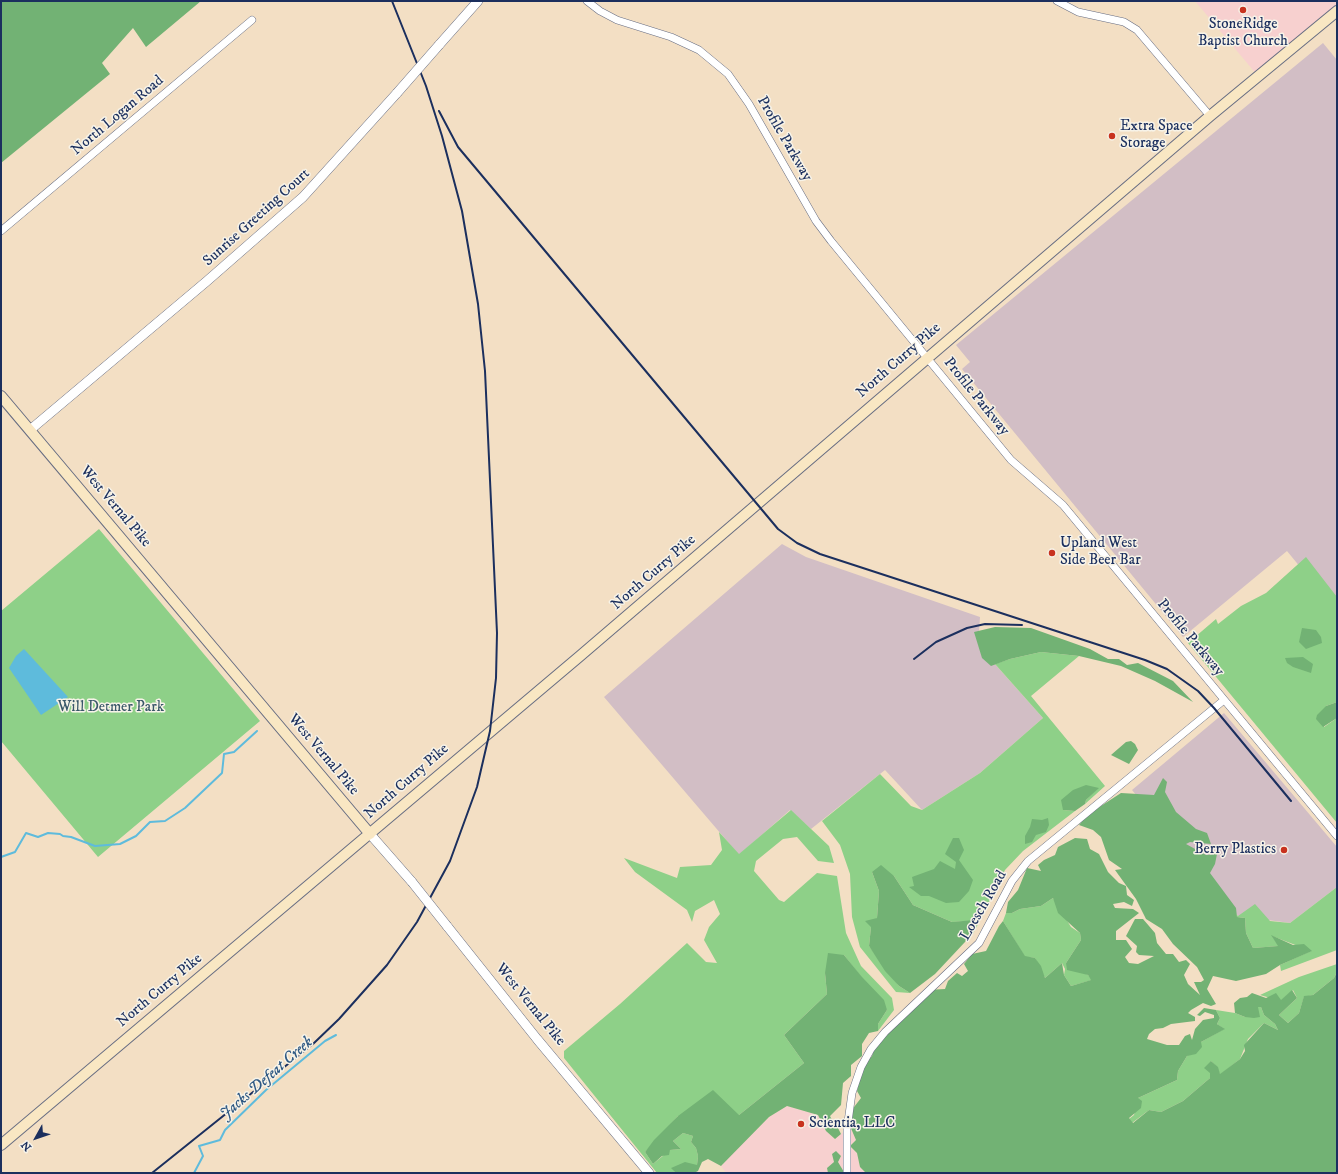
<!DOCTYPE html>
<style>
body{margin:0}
#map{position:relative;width:1338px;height:1174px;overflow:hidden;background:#f3dfc4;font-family:"IM FELL DW Pica",serif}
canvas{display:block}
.frame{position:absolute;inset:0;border:2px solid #1b2f5e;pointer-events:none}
.north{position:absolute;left:16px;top:1118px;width:40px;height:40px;-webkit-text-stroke:3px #f7f3e8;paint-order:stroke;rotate:230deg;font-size:11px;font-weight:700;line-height:16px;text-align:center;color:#1b2f5e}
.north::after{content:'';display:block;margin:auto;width:14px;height:18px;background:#1b2f5e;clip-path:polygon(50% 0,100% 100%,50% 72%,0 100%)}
</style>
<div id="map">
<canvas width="1338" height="1174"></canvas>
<div class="frame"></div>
<div class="north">N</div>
</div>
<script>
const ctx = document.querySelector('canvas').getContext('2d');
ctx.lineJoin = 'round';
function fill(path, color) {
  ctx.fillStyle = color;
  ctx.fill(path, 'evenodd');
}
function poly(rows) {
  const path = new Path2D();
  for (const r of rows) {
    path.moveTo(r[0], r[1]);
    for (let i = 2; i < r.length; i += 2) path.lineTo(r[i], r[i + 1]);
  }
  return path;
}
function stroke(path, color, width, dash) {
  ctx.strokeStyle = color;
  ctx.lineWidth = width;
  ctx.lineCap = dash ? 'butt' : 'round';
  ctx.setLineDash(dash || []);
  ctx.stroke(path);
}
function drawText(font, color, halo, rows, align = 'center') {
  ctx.font = font + ' "IM FELL DW Pica",serif';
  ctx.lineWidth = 3;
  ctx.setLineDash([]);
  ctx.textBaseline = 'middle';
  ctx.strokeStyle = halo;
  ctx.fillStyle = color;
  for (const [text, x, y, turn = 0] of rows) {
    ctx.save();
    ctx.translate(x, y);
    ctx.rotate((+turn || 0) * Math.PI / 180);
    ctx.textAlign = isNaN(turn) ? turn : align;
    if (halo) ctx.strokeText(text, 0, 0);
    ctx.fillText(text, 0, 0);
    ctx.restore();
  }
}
fill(poly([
 [1195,1,1337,1,1337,8,1258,76],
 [787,1106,818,1115,826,1131,835,1139,850,1126,856,1140,850,1146,857,1153,860,1167,866,1173,726,1173,721,1166,737,1149,769,1117]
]), '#f7d0cf');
fill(poly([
 [1323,43,1337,60,1337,612,1287,551,1183,637,962,369,970,362,956,345],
 [782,544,806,557,980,617,978,645,1043,718,980,773,922,810,885,770,811,829,790,810,739,855,604,697],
 [1224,713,1337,847,1337,887,1290,923,1238,916,1132,790]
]), '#d2bec5');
fill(poly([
 [99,529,260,721,98,857,1,741,1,611],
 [1306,557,1337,597,1337,702,1326,706,1324,727,1337,718,1337,823,1188,643,1216,619,1218,624,1241,606,1266,593],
 [1041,652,1079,656,1031,696,1105,786,1085,804,1086,800,1098,788,1063,810,1075,811,1023,851,1005,870,973,934,965,942,973,927,974,921,952,922,913,905,894,876,872,872,879,891,877,918,871,927,869,946,899,986,910,993,896,992,860,947,852,917,850,874,840,845,822,821,880,774,911,806,922,810,980,773,1043,718,995,664,1010,659],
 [791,810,829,846,834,863,818,861,797,837,783,839,756,861,754,871,779,900,784,902,817,873,837,876,846,933,861,966,892,998,894,1010,878,1031,878,1024,887,1010,844,955,825,973,827,994,784,1035,804,1063,739,1115,678,1116,645,1152,653,1164,670,1150,681,1149,673,1141,683,1133,693,1136,691,1142,696,1148,698,1156,697,1165,672,1168,676,1173,657,1173,564,1058,564,1051,620,1004,687,943,706,962,717,963,704,940,709,927,720,914,714,900,695,911,692,922,687,910,635,872,624,858,677,878,680,867,711,865,722,850,719,832,739,854],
 [1337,887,1337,950,1281,971,1280,965,1311,951,1272,936,1279,946,1253,948,1246,933,1245,918,1237,917,1236,914,1238,916,1255,904,1270,921,1290,923],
 [1053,898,1071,927,1080,933,1081,940,1066,963,1088,975,1092,980,1071,986,1064,975,1065,969,1062,963,1045,978,1035,958,1025,957,1003,921,1006,913,1012,913,1020,909,1041,906],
 [1337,964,1337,972,1334,978,1313,995,1304,997,1299,1013,1288,1023,1279,1015,1297,998,1293,990,1281,1001,1260,995,1299,977],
 [1258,1007,1261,1007,1264,1015,1275,1024,1278,1030,1264,1023,1248,1039,1240,1059,1220,1075,1217,1067,1211,1061,1210,1078,1183,1101,1161,1112,1149,1110,1132,1123,1129,1119,1134,1115,1138,1098,1177,1080,1178,1071,1187,1056,1201,1042,1224,1029,1217,1024,1220,1018,1216,1010,1235,1013,1245,1017]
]), '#8ed088');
fill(poly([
 [1,1,201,1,146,47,133,28,102,63,110,74,1,163],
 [995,627,1031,628,1090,649,1108,659,1119,659,1127,665,1138,663,1173,681,1193,702,1155,681,1121,666,1079,656,1041,652,1010,659,991,666,982,658,974,632],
 [1302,628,1316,630,1321,637,1322,643,1306,649,1299,642],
 [1303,657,1313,664,1311,673,1293,667,1287,663,1285,658],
 [1337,702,1337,718,1323,727,1316,719,1317,715,1326,706],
 [1131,741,1135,744,1138,750,1129,764,1111,755,1126,742],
 [1163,778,1167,782,1165,792,1176,812,1196,829,1207,833,1211,844,1190,842,1186,844,1206,855,1217,854,1215,864,1210,873,1236,908,1237,917,1245,918,1246,933,1253,948,1278,946,1271,935,1293,945,1304,944,1312,951,1280,965,1266,974,1236,981,1213,976,1207,989,1216,1004,1211,1006,1203,1003,1191,1010,1188,1013,1195,1017,1195,1021,1171,1024,1163,1028,1155,1029,1149,1034,1147,1039,1167,1045,1179,1045,1185,1036,1190,1034,1192,1040,1195,1029,1203,1020,1214,1018,1214,1015,1205,1012,1200,1016,1197,1015,1204,1008,1216,1010,1220,1018,1217,1024,1225,1029,1201,1042,1202,1047,1196,1054,1187,1056,1178,1071,1177,1080,1138,1098,1142,1101,1141,1108,1129,1118,1133,1123,1149,1110,1161,1112,1183,1101,1210,1078,1210,1073,1204,1068,1211,1061,1218,1067,1220,1074,1240,1059,1245,1051,1244,1045,1264,1023,1278,1030,1275,1024,1264,1015,1261,1007,1258,1007,1260,1017,1254,1018,1245,1017,1235,1013,1234,1003,1240,998,1247,997,1252,993,1266,998,1276,993,1281,1000,1292,990,1297,998,1279,1015,1288,1023,1299,1013,1304,996,1313,995,1334,978,1337,972,1337,1173,866,1173,860,1167,857,1153,850,1146,856,1140,850,1126,851,1111,861,1098,857,1091,860,1078,865,1064,872,1056,874,1049,927,990,945,989,948,981,957,973,962,976,968,971,964,964,972,954,986,951,999,926,1003,921,1025,956,1035,958,1041,966,1045,978,1062,963,1064,975,1071,986,1091,980,1088,975,1067,970,1066,963,1081,940,1080,933,1058,913,1053,898,1041,906,1020,909,1012,913,1006,913,1008,902,1018,890,1027,868,1041,871,1038,865,1044,860,1055,855,1058,847,1075,838,1087,839,1090,849,1099,854,1108,872,1119,883,1126,886,1127,895,1134,900,1132,906,1124,902,1113,904,1115,908,1133,909,1139,913,1116,931,1116,940,1126,940,1132,949,1125,957,1129,963,1138,964,1154,956,1139,955,1136,952,1137,946,1126,936,1135,919,1143,919,1155,933,1157,943,1166,954,1173,954,1179,962,1186,960,1190,964,1184,975,1188,984,1200,995,1194,982,1201,982,1204,980,1197,967,1173,944,1162,929,1146,919,1136,899,1115,870,1122,869,1109,860,1101,837,1093,830,1079,825,1087,815,1121,793,1154,795],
 [1086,785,1099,788,1086,800,1085,804,1075,811,1063,810,1061,800,1073,790],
 [1048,818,1049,825,1046,832,1036,835,1032,842,1025,844,1025,836,1030,827,1032,819,1042,820],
 [953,838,959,838,964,850,959,860,973,880,969,891,959,902,946,903,929,896,921,896,909,887,914,886,912,877,934,869,940,861,955,869,956,862,945,854],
 [881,865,894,876,913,905,952,922,974,920,973,927,965,942,935,974,910,993,899,986,885,971,869,946,871,927,865,921,877,918,879,891,872,872],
 [828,953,844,955,862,977,884,1000,887,1010,878,1024,878,1031,869,1033,862,1044,862,1056,851,1065,851,1076,843,1083,841,1105,830,1116,832,1120,830,1128,837,1126,841,1134,835,1139,826,1131,818,1115,787,1106,769,1117,721,1166,708,1159,702,1162,698,1171,694,1173,676,1173,671,1168,685,1162,697,1165,698,1156,696,1148,691,1142,693,1136,683,1133,673,1141,681,1149,670,1150,669,1155,662,1156,653,1164,645,1152,654,1140,678,1116,713,1090,739,1115,804,1063,784,1035,827,994,825,973],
 [836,1151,841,1156,838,1162,844,1172,828,1173,827,1168,834,1162,832,1154]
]), '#72b274');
fill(poly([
 [24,649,68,697,41,715,9,668,16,656]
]), '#5ebbdc');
stroke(poly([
 [1,857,15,852,26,833,38,837,48,833,60,834,63,836,71,837,95,846,120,844,136,836,150,822,165,821,185,808,222,773,224,754,234,752,257,731],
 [194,1173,203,1156,199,1146,220,1140,225,1130,266,1090,325,1041,336,1035]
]), '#5ebbdc', 2);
const minor = poly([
 [587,1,600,11,617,20,671,37,699,50,728,74,749,104,816,221,831,241,1011,460,1063,505,1337,836],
 [1057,1,1078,12,1124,22,1137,30,1210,116],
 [1,231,252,20],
 [847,1173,847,1129,852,1093,861,1067,871,1049,885,1032,979,943,1012,881,1028,861,1224,700]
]);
const tertiary = poly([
 [439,45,478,1],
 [30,430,207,281,303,197,397,93],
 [370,834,412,882],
 [447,926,537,1039,649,1173]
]);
const secondary = poly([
 [1,396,370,834],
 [1,1145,580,656,1210,116,1337,11]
]);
stroke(minor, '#676d82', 8);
stroke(tertiary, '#676d82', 10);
stroke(secondary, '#676d82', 12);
stroke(minor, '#fff', 7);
stroke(tertiary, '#fff', 9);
stroke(secondary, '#f9e7c3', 10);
stroke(poly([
 [439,111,458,147,778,529,797,543,820,554,1145,660,1167,669,1198,691,1214,708,1291,801],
 [914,659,936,642,967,628,985,624,1022,625],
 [152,1173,313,1044,339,1019,387,965,417,922,450,861,477,787,490,731,496,678,497,633,485,371,478,304,462,211,442,136,426,86,392,1]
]), '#1b2f5e', 2);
const tertiaryBridge = poly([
 [397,93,439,45],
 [412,882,447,926]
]);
stroke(tertiaryBridge, '#676d82', 10, []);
stroke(tertiaryBridge, '#fff', 9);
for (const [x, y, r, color] of [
 [1243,10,4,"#c8321e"],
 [1112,136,4,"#c8321e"],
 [1052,553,4,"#c8321e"],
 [1284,850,4,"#c8321e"],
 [801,1124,4,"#c8321e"]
]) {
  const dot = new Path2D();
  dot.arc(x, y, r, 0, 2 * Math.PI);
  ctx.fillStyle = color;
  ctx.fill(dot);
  stroke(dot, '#f7f3e8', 1.5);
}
drawText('15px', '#1b2f5e', '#f7f3e8', [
 ["StoneRidge",1243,25,"center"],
 ["Baptist Church",1243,42,"center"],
 ["Extra Space",1120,127],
 ["Storage",1120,144],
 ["Upland West",1060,544],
 ["Side Beer Bar",1060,561],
 ["Berry Plastics",1276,850,"right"],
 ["Scientia, LLC",809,1124]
], 'left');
drawText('15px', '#1b2f5e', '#f7f3e8', [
 ["North Logan Road",118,116,-40],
 ["Profile Parkway",784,139,60],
 ["Sunrise Greeting Court",257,218,-42],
 ["North Curry Pike",899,361,-41],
 ["Profile Parkway",976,397,51],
 ["West Vernal Pike",115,507,50],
 ["North Curry Pike",654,573,-41],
 ["Profile Parkway",1190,638,50],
 ["West Vernal Pike",323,755,50],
 ["North Curry Pike",407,782,-41],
 ["Loesch Road",984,906,-60],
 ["North Curry Pike",160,991,-40],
 ["West Vernal Pike",530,1005,51]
]);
drawText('15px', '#385768', '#f7f3e8', [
 ["Will Detmer Park",111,708]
]);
drawText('italic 16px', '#2f5984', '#f7f3e8', [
 ["Jacks Defeat Creek",267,1079,-41]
]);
</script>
